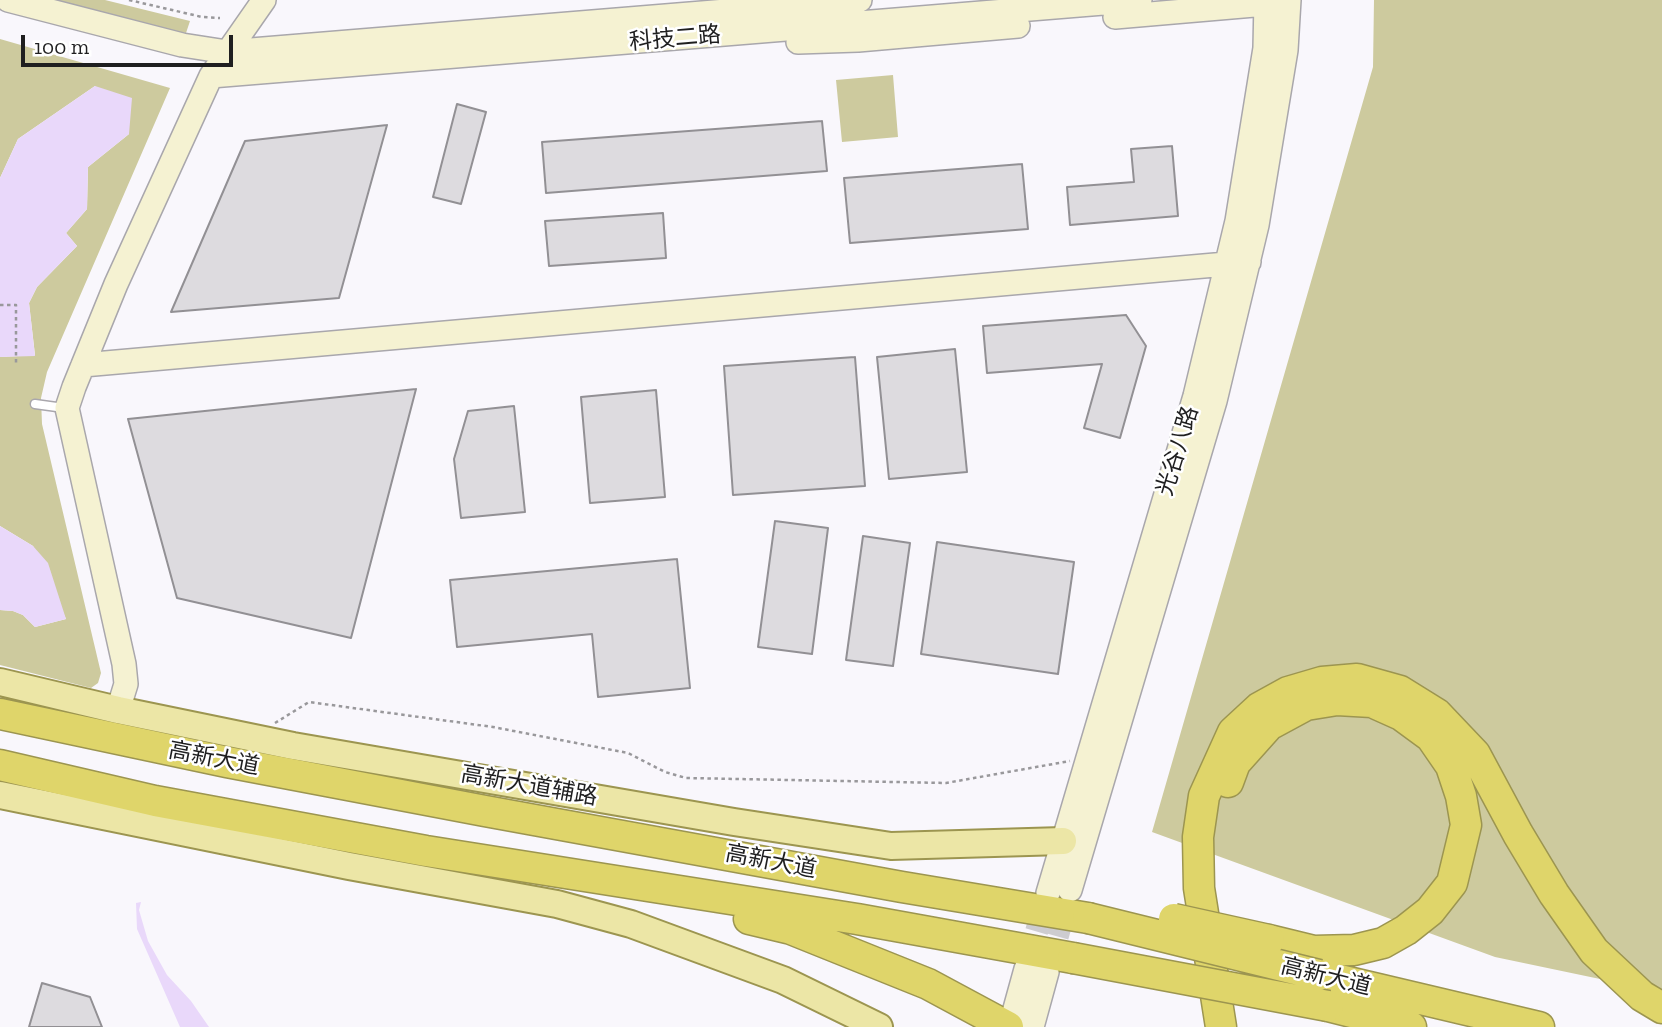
<!DOCTYPE html>
<meta charset="utf-8">
<style>
body{margin:0}
#map{position:relative;width:1662px;height:1027px;overflow:hidden;background:#f9f7fc;font-family:"Zilla Slab",serif}
canvas{display:block}
.scale{position:absolute;left:21px;top:35px;width:212px;height:32px;box-sizing:border-box;border:4px solid #1f1f20;border-top:0;padding-left:9px;font-size:21px;line-height:24px;white-space:nowrap;color:#1f1f20;-webkit-text-stroke:5px #fff;paint-order:stroke}
</style>
<div id="map">
<canvas width="1662" height="1027"></canvas>
<div class="scale">100 m</div>
</div>
<script>
const ctx = document.querySelector('canvas').getContext('2d');
ctx.lineJoin = 'round';
function fill(path, color) {
  ctx.fillStyle = color;
  ctx.fill(path, 'evenodd');
}
function poly(rows) {
  const path = new Path2D();
  for (const r of rows) {
    path.moveTo(r[0], r[1]);
    for (let i = 2; i < r.length; i += 2) path.lineTo(r[i], r[i + 1]);
  }
  return path;
}
function stroke(path, color, width, dash) {
  ctx.strokeStyle = color;
  ctx.lineWidth = width;
  ctx.lineCap = dash ? 'butt' : 'round';
  ctx.setLineDash(dash || []);
  ctx.stroke(path);
}
function drawText(font, color, halo, rows, align = 'center') {
  ctx.font = font + ' "Zilla Slab","Noto Sans SC",serif';
  ctx.lineWidth = 5;
  ctx.setLineDash([]);
  ctx.textBaseline = 'middle';
  ctx.strokeStyle = halo;
  ctx.fillStyle = color;
  for (const [text, x, y, turn = 0] of rows) {
    ctx.save();
    ctx.translate(x, y);
    ctx.rotate((+turn || 0) * Math.PI / 180);
    ctx.textAlign = isNaN(turn) ? turn : align;
    if (halo) ctx.strokeText(text, 0, 0);
    ctx.fillText(text, 0, 0);
    ctx.restore();
  }
}
fill(poly([
 [46,0,105,0,190,21,186,33,137,26],
 [1374,0,1662,0,1662,992,1495,957,1152,832,1373,67],
 [0,39,170,88,47,372,41,398,42,424,101,673,98,683,91,688,0,665,0,610,13,611,23,615,35,627,66,619,33,546,0,526,0,357,35,355,29,303,37,287,77,246,66,233,87,209,88,167,129,134,95,86,18,139,0,178],
 [893,75,898,137,842,142,836,80]
]), '#cdca9e');
fill(poly([
 [95,86,132,98,129,134,88,167,87,209,66,233,77,246,37,287,29,303,35,356,0,357,0,178,18,139],
 [0,526,33,546,48,563,66,619,35,627,23,615,13,611,0,610],
 [141,902,139,910,148,941,167,975,191,1001,209,1027,180,1027,137,929,136,903]
]), '#e9d8fa');
const building = poly([
 [457,104,486,112,461,204,433,197,457,104],
 [822,121,827,171,546,193,542,142,822,121],
 [387,125,339,298,171,312,245,141,387,125],
 [1172,146,1178,216,1070,225,1067,187,1134,182,1131,149,1172,146],
 [1022,164,1028,229,850,243,844,178,1022,164],
 [663,213,666,258,549,266,545,221,663,213],
 [1126,315,1146,346,1120,438,1084,428,1102,364,987,373,983,326,1126,315],
 [955,349,967,472,889,479,877,357,955,349],
 [855,357,865,486,733,495,724,366,855,357],
 [416,389,351,638,177,598,128,419,416,389],
 [656,390,665,497,590,503,581,397,656,390],
 [514,406,525,512,461,518,454,459,468,411,514,406],
 [775,521,828,528,812,654,758,647,775,521],
 [863,536,910,543,893,666,846,660,863,536],
 [937,542,1074,562,1058,674,921,654,937,542],
 [677,559,690,688,598,697,592,634,457,647,450,580,677,559],
 [42,983,90,997,102,1027,29,1027,42,983]
]);
fill(building, '#dddbdf');
stroke(building, '#929094', 2);
stroke(poly([
 [1027,964,1047,896],
 [1048,969,1068,898]
]), '#cdccd0', 23, [23, 11]);
const lane = poly([
 [35,404,64,408]
]);
const secondary = poly([
 [8,0,182,45,227,52,860,0],
 [1115,17,1266,4],
 [798,42,858,40,1018,26],
 [211,76,1140,0],
 [83,365,1249,262],
 [118,710,126,684,124,664,67,408,74,387,116,284,211,76,264,0],
 [1070,890,1215,401,1257,225,1286,50,1289,0],
 [1048,893,1195,396,1237,221,1265,48,1266,0],
 [1010,1027,1026,969],
 [1032,1027,1047,972]
]);
const primary = poly([
 [0,682,118,710,293,746,734,822,891,846,1063,841],
 [0,795,349,866,557,904,631,924,783,980,879,1027]
]);
const highway = poly([
 [0,714,227,762,485,811,902,887,1088,918],
 [0,765,155,801,426,851,857,919,1073,958],
 [1228,782,1235,763,1269,725,1306,705,1337,700,1372,702,1401,715,1431,737,1451,766,1461,796,1466,825,1452,883,1430,911,1406,930,1383,943,1354,950,1314,951,1269,940],
 [749,919,791,929,928,984,1008,1027],
 [1319,975,1539,1027],
 [1328,1006,1411,1027],
 [1221,1027,1199,888,1198,837,1204,796,1233,732,1259,708,1288,692,1322,682,1357,679,1400,691,1437,714,1475,754,1518,834,1554,894,1594,951,1642,996,1662,1008]
]);
stroke(lane, '#a9a7ac', 11);
stroke(secondary, '#a9a7ac', 26);
stroke(primary, '#9c9550', 30);
stroke(highway, '#9c9550', 33);
stroke(poly([
 [129,0,202,17,220,18],
 [0,305,16,305,16,364],
 [275,723,309,702,493,727,628,753,665,772,686,778,946,783,1070,761]
]), '#99989b', 2.5, [3.5, 3.5]);
stroke(lane, '#fff', 8);
stroke(secondary, '#f5f2d2', 23);
stroke(primary, '#ece6a6', 26);
stroke(highway, '#dfd56a', 30);
const highwayBridge = poly([
 [1088,918,1319,975],
 [1174,919,1269,940],
 [1073,958,1328,1006]
]);
stroke(highwayBridge, '#9c9550', 33, []);
stroke(highwayBridge, '#dfd56a', 30);
drawText('23px', '#1f1f20', '#fff', [
 ["科技二路",675,39,-5],
 ["光谷八路",1178,451,-73],
 ["高新大道",214,759,11],
 ["高新大道辅路",529,786,10],
 ["高新大道",771,862,11],
 ["高新大道",1326,977,14]
]);
</script>
